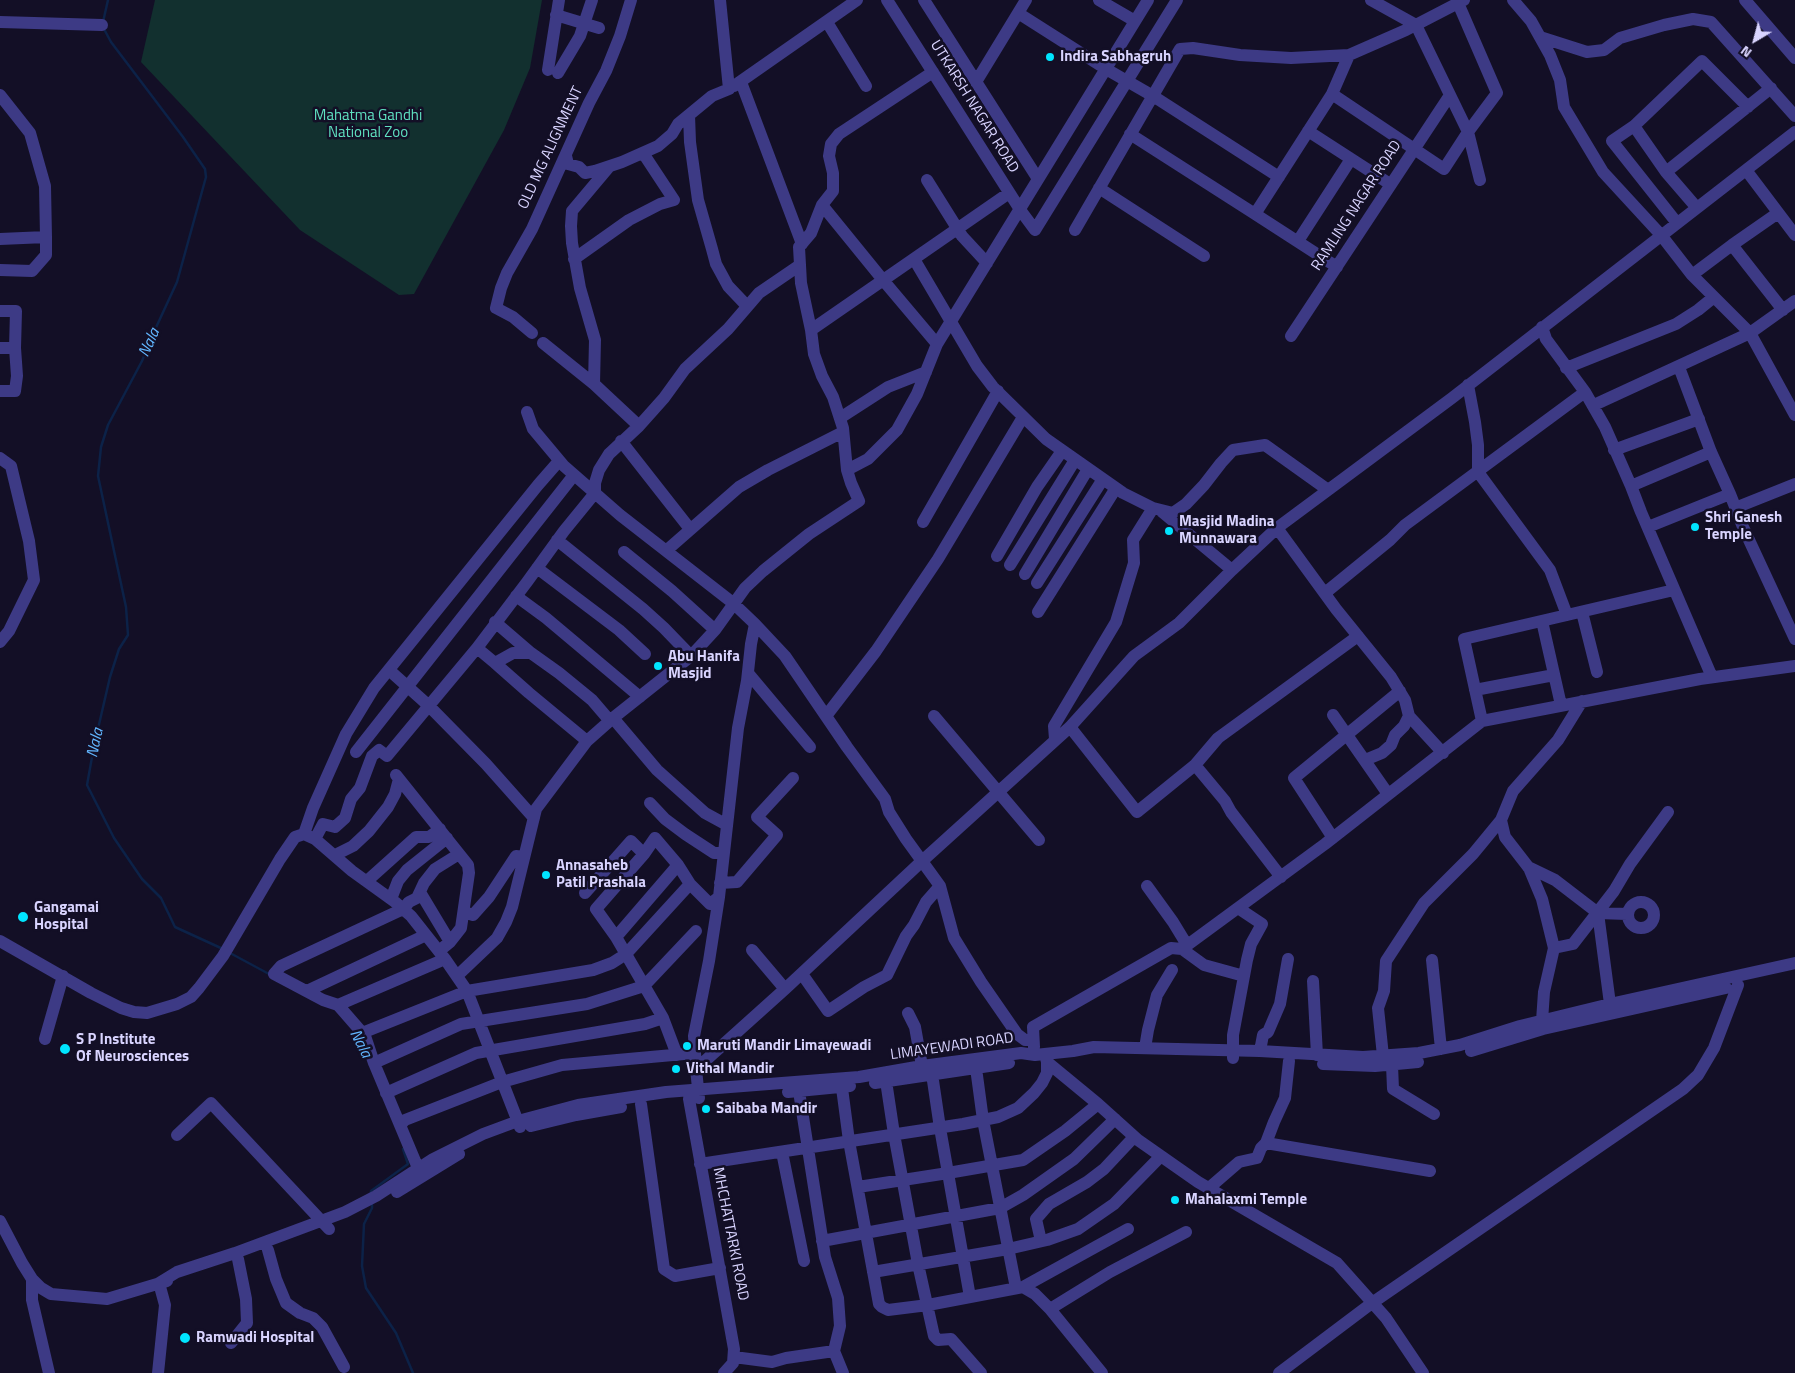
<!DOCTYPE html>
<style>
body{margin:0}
#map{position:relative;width:1795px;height:1373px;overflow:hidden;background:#130f26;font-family:"Titillium Web",sans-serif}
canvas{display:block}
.north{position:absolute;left:1730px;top:15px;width:50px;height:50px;-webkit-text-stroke:4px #130f26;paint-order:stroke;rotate:217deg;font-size:14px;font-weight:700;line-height:20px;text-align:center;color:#d9d4ff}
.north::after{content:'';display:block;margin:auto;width:18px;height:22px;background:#d9d4ff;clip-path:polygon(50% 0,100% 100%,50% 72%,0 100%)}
</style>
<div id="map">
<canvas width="1795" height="1373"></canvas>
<div class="north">N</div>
</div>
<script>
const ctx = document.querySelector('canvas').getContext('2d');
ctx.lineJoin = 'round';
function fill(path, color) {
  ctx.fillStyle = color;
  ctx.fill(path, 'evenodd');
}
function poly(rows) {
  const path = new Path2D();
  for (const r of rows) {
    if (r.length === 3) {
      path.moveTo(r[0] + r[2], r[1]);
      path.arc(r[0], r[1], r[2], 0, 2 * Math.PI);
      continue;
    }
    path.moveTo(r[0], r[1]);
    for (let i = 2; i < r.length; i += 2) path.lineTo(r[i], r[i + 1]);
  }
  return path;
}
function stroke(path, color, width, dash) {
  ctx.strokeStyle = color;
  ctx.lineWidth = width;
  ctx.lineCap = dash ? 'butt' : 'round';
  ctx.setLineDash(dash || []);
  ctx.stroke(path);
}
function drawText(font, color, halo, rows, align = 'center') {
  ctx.font = font + ' "Titillium Web",sans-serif';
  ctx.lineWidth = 5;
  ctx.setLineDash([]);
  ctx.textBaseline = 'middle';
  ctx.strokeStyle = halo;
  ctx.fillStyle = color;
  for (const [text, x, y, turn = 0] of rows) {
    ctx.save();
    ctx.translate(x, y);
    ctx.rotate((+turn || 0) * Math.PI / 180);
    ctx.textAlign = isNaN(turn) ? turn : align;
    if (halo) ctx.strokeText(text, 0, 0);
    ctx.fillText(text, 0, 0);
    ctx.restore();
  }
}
fill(poly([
 [155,0,542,0,530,68,504,130,414,294,399,295,300,230,141,62]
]), '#12302f');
stroke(poly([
 [103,22,108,0],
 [104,29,111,42,183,137,205,169,206,177,177,282,153,334,142,361,108,425,101,447,98,476,126,607,128,635,119,649,110,677,94,746,87,785,114,838,142,879,161,898,175,927,223,949],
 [230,953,269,974],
 [371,1194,371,1191,408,1164,403,1149],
 [372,1202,372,1208,364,1224,362,1266,366,1288,396,1333,413,1373]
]), '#0c2248', 2.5);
stroke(poly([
 [887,0,1021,211,1035,230,1177,0],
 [924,0,1038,179],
 [1099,0,1135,21],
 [1371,0,1416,25,1468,132,1480,180],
 [1513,0,1531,21,1550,55,1560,80,1564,107,1603,172,1661,235,1692,275,1750,333,1795,415],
 [1745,0,1795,58],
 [1018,13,1106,69,1153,96,1279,177],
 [556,15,599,28],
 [0,22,102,25],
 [827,22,866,86],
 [1540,37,1587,52,1604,50,1620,38,1664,25,1693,19,1711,22,1795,116],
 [1349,55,1332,94,1444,169,1468,132,1497,93,1458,3],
 [548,70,559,0],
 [558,73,580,36,592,0],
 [741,82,802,244],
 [976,82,1026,0],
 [734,86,857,0],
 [1332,94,1255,214,1337,267],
 [0,95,30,133,45,186,46,237,46,255,32,271,0,270],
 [689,115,690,142,698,200,712,249,716,264,728,286,747,306],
 [1634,126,1702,61,1748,107],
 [1308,131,1390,184],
 [1130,134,1255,214],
 [566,156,568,164,579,167,585,173,595,171,622,162,658,146,672,134,678,124,712,96,729,89,720,0],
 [1746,170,1795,235],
 [1666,172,1771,88],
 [927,180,962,236,987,263],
 [1099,188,1204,256],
 [822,205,883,280,937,344],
 [1778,213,1732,245,1783,310],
 [1677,223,1612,141,1634,126,1666,172,1697,208],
 [1075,230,1180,49,1193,48,1240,55,1291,58,1349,55,1406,30,1464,0],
 [0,239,46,237],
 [1298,241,1351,159],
 [574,259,629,220,660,204,674,200,643,153],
 [914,259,977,366,993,387,1046,439,1123,493,1153,508,1173,513,1186,504,1204,485,1221,463,1233,450,1265,445,1328,490],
 [1692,275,1732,245],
 [0,311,16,311,15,348,17,376,15,391,0,391],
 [811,330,1009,193],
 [532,333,513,317,496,308,501,288,507,273,532,229,589,103,606,71,620,36,631,0],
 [1291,336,1450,95],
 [543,343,594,384,639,426],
 [0,348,15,348],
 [1566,368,1676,324,1698,310,1714,297],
 [594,384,595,340,580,288,572,243,571,226,572,211,609,167],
 [1468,385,1475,422,1478,445,1478,472,1550,570,1567,615,1464,639,1482,721],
 [1585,392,1605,427,1631,486,1641,512,1712,677],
 [1594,405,1750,333,1795,301],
 [527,412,533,429,564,466,620,515,733,603,755,624],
 [840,418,888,387,926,372],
 [621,441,690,529],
 [1614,450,1699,419],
 [0,458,11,466,29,541,34,580,9,631,0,642],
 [847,470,868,459,897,430,917,394,937,344,1148,0],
 [1631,486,1711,452],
 [1730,494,1743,527,1795,639],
 [1735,508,1795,484],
 [1161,511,1232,570],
 [923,522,998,391],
 [1648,527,1730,494,1711,452,1679,367],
 [1277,528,1336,609,1391,677,1405,700,1409,716,1404,726,1395,735,1391,745,1382,753,1365,760],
 [557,540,643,609,664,628,691,656],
 [667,550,739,487,768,470,843,432],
 [624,552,672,591,715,630],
 [997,556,1037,487,1062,451],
 [1010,565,1075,460],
 [537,568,619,630,645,654],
 [1025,574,1088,469],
 [1037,583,1103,479],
 [1325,593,1390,540,1405,525,1585,392,1546,339,1542,327],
 [516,596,546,618,640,697],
 [1038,612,1116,488],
 [1582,612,1597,672],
 [1567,615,1674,590],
 [1542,621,1561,705],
 [495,622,531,653],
 [477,648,495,663,513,653,531,653,559,673,592,700,610,721],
 [495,663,529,693,587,741],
 [389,670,428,705,486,764,534,818],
 [748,673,810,747],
 [1475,690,1554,675],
 [1333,715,1388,794],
 [826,716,876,651,938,559,1023,417],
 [934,716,1039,840],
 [1409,716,1443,753],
 [613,718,657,770,705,813,727,825],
 [1070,727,1137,812,1195,765,1218,738,1358,636],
 [1055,739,1054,726,1116,622,1134,563,1133,540,1153,508],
 [356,752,574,475],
 [1195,765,1225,801,1231,812,1281,877],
 [396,775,468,865,469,873,461,928,450,942,439,951],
 [650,803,665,819,685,834,714,853,724,853],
 [304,834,313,808,346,734,374,688,538,485,559,461],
 [1333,838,1294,778,1400,691],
 [315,839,323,824,335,827,345,818,351,799,360,788,372,756,379,750,387,756,477,648,527,582,564,531,595,493,595,483,599,470,609,454,639,426,664,398,685,369,728,329,759,293,800,265],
 [644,854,596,909,616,937,663,1018,677,1055],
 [335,855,353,846,369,831,388,807,395,794,399,779],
 [1528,867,1555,880,1598,913,1627,914],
 [367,881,416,837,429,837,440,829],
 [720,883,737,882,777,835,757,817,793,778],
 [1147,886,1173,922,1187,945],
 [420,892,450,942],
 [585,893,631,841,644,854,655,838,678,865,690,884,710,904,719,897],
 [391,899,398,881,407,870,447,838],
 [1641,915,13],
 [464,912,473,915,489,897,516,856,524,857],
 [1598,913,1610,1004],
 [616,937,678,865],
 [0,941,91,993,121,1008,134,1012,147,1013,177,1004,191,997,199,988,223,956,280,859,295,837,304,834,315,839,352,871,395,902,411,916,445,959,467,991,520,1127],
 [1554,948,1573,944,1614,891,1630,864,1668,812],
 [1182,949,1204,965,1244,976],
 [752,950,785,989],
 [1432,960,1441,1049],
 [802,974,828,1011,864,987,887,975,906,936,914,925,926,902,940,886],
 [457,976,497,938,506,922,512,907,536,809,587,741,613,718,691,656,715,630,745,588,763,571,809,534,859,501,851,483,847,470,843,428,833,397,822,376,814,354,811,330,801,283,799,247,811,233,822,205,833,191,833,173,829,156,831,144,839,134,933,72],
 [1313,981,1317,1055],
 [307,991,426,935],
 [338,1005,445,959],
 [908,1013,915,1027,922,1066],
 [1542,1021,1544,992,1554,948,1542,899,1529,868,1505,837,1501,820,1513,791,1558,740,1582,701],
 [362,1033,467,991,593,970,612,963,626,954,690,884],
 [45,1039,63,976],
 [1034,1047,1033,1027,1171,948,1182,949,1325,844,1482,721,1700,679,1795,666],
 [1145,1048,1148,1030,1157,995,1172,970],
 [1260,1051,1263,1035,1268,1032,1280,1004,1288,959],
 [1471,1051,1543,1029,1726,988],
 [1045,1054,1047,1062,1098,1104,1138,1140,1198,1182,1337,1263,1386,1318,1423,1373],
 [1383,1056,1378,1008,1384,991,1386,961,1424,903,1473,854,1501,820],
 [1233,1058,1233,1035,1247,960,1251,944,1262,924,1238,908],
 [374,1063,461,1024,587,1004,644,986,696,931],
 [1323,1064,1375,1066,1418,1062],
 [1392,1065,1393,1089,1434,1114],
 [976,1068,983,1120,1016,1288],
 [696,1069,694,1036,709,961,719,897,738,728,747,681,751,644,755,624,785,656,847,747,885,799,889,812,906,839,940,886,954,938,981,982,1017,1034,1025,1040,1033,1040],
 [932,1074,940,1128,970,1297],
 [886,1081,894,1134,918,1264,934,1336,938,1340,951,1339,981,1373],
 [875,1083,1009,1063],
 [798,1085,825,1257,838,1298,840,1326,834,1351,843,1373],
 [842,1088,849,1141,879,1304,882,1307,888,1310,928,1305,1023,1287,1035,1294,1050,1309,1102,1373],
 [788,1092,850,1086],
 [386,1093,476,1053,645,1024,663,1018],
 [699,1098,696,1069,785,989,921,862,1070,727,1134,656,1179,623,1232,570,1277,528,1452,398,1795,132],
 [689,1099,734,1349,733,1363,724,1373],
 [641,1104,664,1269,675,1276,720,1268],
 [400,1125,405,1120,502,1082,562,1065,695,1053],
 [531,1126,576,1115,621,1107],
 [177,1135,211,1103,329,1229],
 [1266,1143,1430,1171],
 [782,1152,804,1261],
 [700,1164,963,1124,998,1117,1018,1108,1034,1093,1042,1083,1047,1073,1047,1062],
 [418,1168,374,1063,365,1036,338,1005,323,1000,274,974,281,966,403,909,409,902,417,898,424,883,435,869,459,854],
 [858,1187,948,1173,1023,1160,1065,1131,1098,1104],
 [1209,1188,1239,1162,1257,1158,1261,1148,1266,1143,1274,1122,1285,1098,1289,1061],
 [397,1192,459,1154],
 [0,1221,22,1263,32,1279,41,1288,51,1294,107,1299,167,1281],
 [822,1241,1000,1208,1023,1195,1074,1159,1115,1119],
 [1041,1241,1036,1219,1049,1204,1087,1182,1104,1169,1134,1137],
 [268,1250,276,1279,286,1303,300,1313,313,1318,322,1327,344,1367],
 [873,1272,1008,1249,1047,1240,1078,1229,1114,1204,1161,1156],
 [32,1279,32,1300,49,1373],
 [159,1283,177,1272,235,1253,345,1212,376,1196,433,1159,483,1134,518,1121,578,1105,666,1092,859,1077,922,1066,1021,1053,1035,1055,1073,1051,1094,1047,1260,1051,1363,1057,1419,1053,1460,1045,1520,1026,1610,1004,1795,963],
 [1023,1287,1128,1229],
 [1050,1309,1110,1272,1186,1232],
 [231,1343,247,1323,246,1299,238,1259],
 [734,1357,772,1362,786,1358,834,1351],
 [158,1373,165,1305,159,1283],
 [1279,1373,1372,1303,1683,1089,1698,1075,1714,1048,1738,985]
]), '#3d3a85', 12);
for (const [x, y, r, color] of [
 [1050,57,5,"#00e5ff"],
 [1695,527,5,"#00e5ff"],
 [1169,531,5,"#00e5ff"],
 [658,666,5,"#00e5ff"],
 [546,875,5,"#00e5ff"],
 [23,917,6,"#00e5ff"],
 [687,1046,5,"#00e5ff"],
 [65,1049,6,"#00e5ff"],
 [676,1069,5,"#00e5ff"],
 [706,1109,5,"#00e5ff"],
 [1175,1200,5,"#00e5ff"],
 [185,1338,6,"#00e5ff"]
]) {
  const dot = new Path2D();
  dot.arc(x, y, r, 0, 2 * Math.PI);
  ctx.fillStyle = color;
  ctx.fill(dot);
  stroke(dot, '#130f26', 2);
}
drawText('bold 15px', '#d9d4ff', '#130f26', [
 ["Indira Sabhagruh",1060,57],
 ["Shri Ganesh",1705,518],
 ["Temple",1705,535],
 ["Masjid Madina",1179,522],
 ["Munnawara",1179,539],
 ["Abu Hanifa",668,657],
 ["Masjid",668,674],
 ["Annasaheb",556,866],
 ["Patil Prashala",556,883],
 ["Gangamai",34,908],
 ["Hospital",34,925],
 ["S P Institute",76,1040],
 ["Of Neurosciences",76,1057],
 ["Maruti Mandir Limayewadi",697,1046],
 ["Vithal Mandir",686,1069],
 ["Saibaba Mandir",716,1109],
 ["Mahalaxmi Temple",1185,1200],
 ["Ramwadi Hospital",196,1338]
], 'left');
drawText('15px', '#d9d4ff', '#130f26', [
 ["UTKARSH NAGAR ROAD",974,107,58],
 ["OLD MG ALIGNMENT",551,148,-65],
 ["RAMLING NAGAR ROAD",1357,206,-57],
 ["LIMAYEWADI ROAD",952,1047,-8],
 ["MHCHATTARKI ROAD",730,1234,79]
]);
drawText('15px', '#5fe0c0', '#130f26', [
 ["Mahatma Gandhi",368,116],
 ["National Zoo",368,133]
]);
drawText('italic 16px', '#62b6ff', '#130f26', [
 ["Nala",150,343,-66],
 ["Nala",96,743,-78],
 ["Nala",360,1044,63]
]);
</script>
